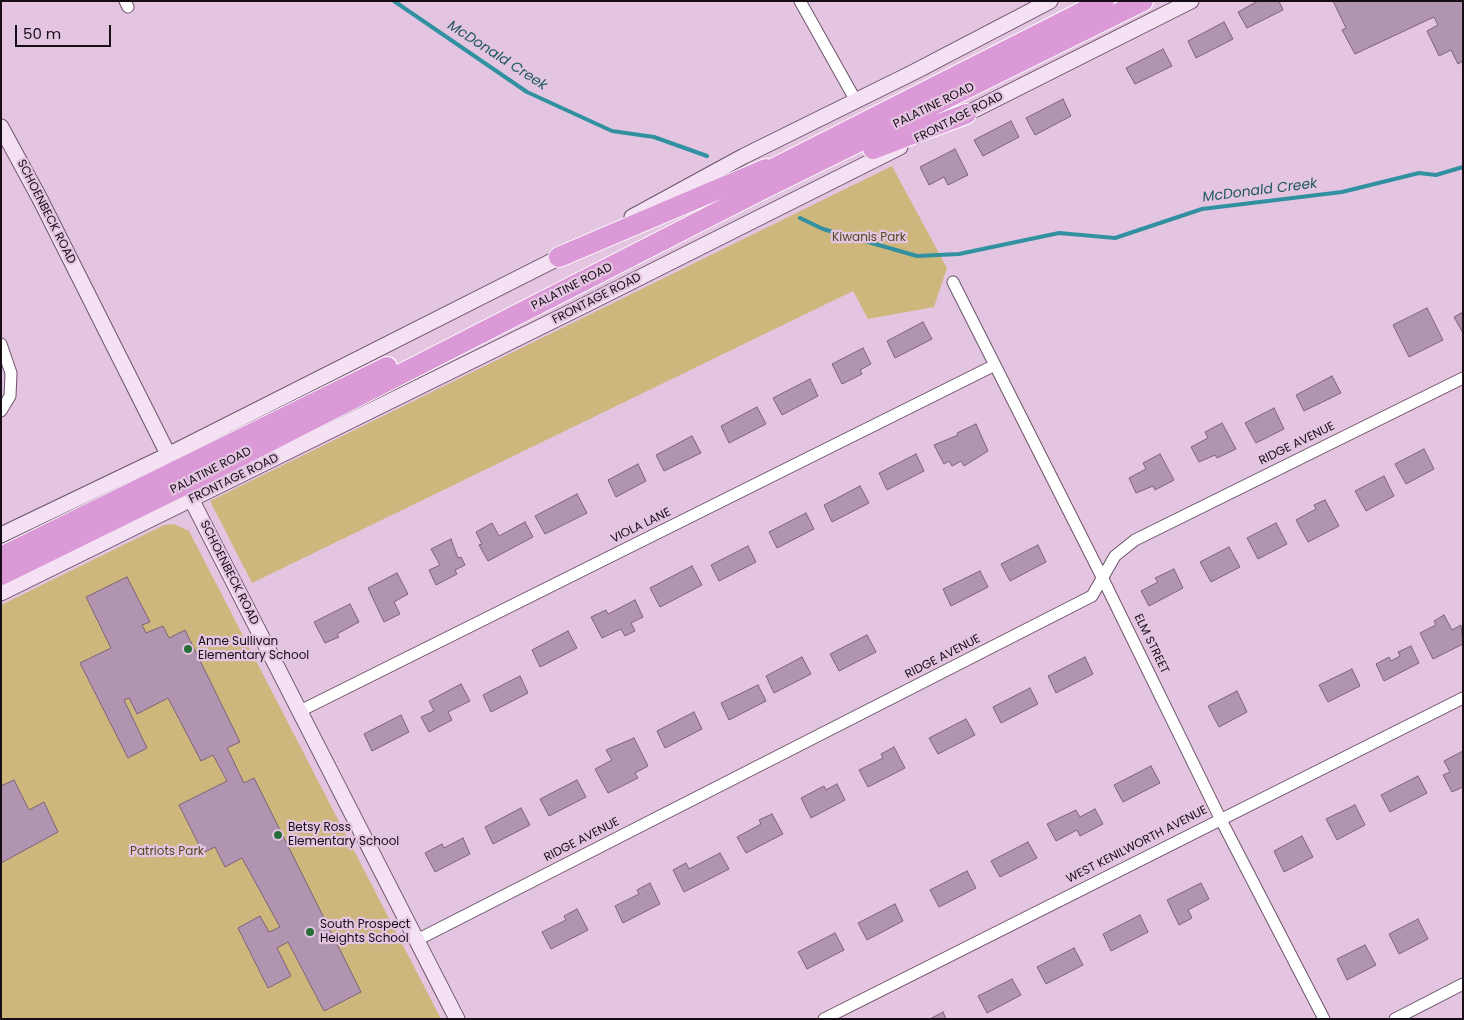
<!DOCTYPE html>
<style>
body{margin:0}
#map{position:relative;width:1464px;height:1020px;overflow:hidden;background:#e4c5e1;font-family:Poppins,sans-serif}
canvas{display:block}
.frame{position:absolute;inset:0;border:2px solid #170d17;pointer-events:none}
.scale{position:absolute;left:15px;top:25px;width:96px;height:22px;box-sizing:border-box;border:2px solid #170d17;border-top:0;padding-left:6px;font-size:15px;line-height:18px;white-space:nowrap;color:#170d17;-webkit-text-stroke:4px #e4c5e1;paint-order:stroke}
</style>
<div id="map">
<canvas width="1464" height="1020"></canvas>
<div class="frame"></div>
<div class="scale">50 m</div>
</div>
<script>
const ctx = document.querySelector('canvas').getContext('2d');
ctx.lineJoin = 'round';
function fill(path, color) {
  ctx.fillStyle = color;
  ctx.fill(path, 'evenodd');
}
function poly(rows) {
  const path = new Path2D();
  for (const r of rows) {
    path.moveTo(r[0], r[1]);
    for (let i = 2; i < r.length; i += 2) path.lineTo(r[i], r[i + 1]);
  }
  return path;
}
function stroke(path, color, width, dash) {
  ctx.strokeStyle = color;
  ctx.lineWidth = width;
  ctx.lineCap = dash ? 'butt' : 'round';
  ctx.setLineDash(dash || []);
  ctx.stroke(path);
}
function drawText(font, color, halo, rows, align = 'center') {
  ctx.font = font + ' Poppins,sans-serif';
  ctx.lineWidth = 4.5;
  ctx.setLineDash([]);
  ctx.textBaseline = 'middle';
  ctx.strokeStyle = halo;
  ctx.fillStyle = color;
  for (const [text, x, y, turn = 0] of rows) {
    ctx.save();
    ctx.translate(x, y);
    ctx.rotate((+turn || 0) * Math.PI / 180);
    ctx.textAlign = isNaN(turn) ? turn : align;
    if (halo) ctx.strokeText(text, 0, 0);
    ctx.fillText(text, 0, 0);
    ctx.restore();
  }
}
fill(poly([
 [892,166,947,268,934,307,868,319,853,291,252,583,210,501],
 [174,524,189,531,441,1019,1,1019,1,605,164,525]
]), '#ceb77d');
stroke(poly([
 [394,1,527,92,612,131,654,137,707,156],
 [800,218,823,229,917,256,959,254,1059,233,1115,238,1202,209,1342,192,1419,173,1436,175,1463,167]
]), '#3291a1', 4);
const building = poly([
 [1258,1,1279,1,1283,10,1247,28,1238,12,1258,1],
 [1333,1,1463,1,1463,61,1458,64,1451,50,1439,56,1427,31,1438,25,1434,17,1355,54,1342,30,1346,28,1333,1],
 [1224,22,1233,39,1196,58,1188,41,1224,22],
 [1163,49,1172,66,1135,84,1126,68,1163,49],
 [1063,99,1071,116,1035,135,1026,118,1063,99],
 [1011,121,1019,137,983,156,974,140,1011,121],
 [955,149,968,175,948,185,944,177,929,185,920,167,955,149],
 [1427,308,1443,340,1409,357,1393,325,1427,308],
 [1463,312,1463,333,1454,317,1463,312],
 [923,322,932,339,895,358,887,341,923,322],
 [863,348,871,364,860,370,862,374,842,384,832,364,863,348],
 [1332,376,1341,393,1304,411,1296,395,1332,376],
 [810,379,818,396,782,415,773,398,810,379],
 [757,407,766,424,729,443,721,426,757,407],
 [1274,408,1284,429,1256,443,1245,423,1274,408],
 [1222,423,1236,449,1217,458,1215,455,1199,462,1191,447,1208,438,1205,432,1222,423],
 [976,424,988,451,964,466,961,461,952,466,949,461,944,464,934,445,958,435,957,433,976,424],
 [692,436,701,453,664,471,656,455,692,436],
 [1424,449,1434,469,1406,484,1395,464,1424,449],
 [916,454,924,471,887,490,879,473,916,454],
 [1160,454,1174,480,1155,490,1153,486,1136,493,1129,478,1146,469,1143,463,1160,454],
 [638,464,646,481,616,497,608,480,638,464],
 [1384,476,1394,496,1366,511,1355,491,1384,476],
 [860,486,869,503,832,522,824,505,860,486],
 [577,494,587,513,545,534,535,516,577,494],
 [1325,500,1339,526,1308,542,1296,520,1316,509,1314,505,1325,500],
 [806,513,814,529,777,548,769,532,806,513],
 [525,522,533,537,488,561,479,545,482,544,476,532,492,523,499,536,525,522],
 [1276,523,1287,544,1258,559,1247,538,1276,523],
 [451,539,458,558,461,557,465,565,455,570,457,574,436,585,429,570,440,565,431,549,451,539],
 [1038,545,1046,562,1010,581,1001,564,1038,545],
 [748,546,756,562,719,581,711,565,748,546],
 [1229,547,1240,567,1211,582,1200,562,1229,547],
 [692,566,702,585,660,607,650,588,692,566],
 [1174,569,1183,588,1149,606,1141,591,1158,582,1155,578,1174,569],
 [980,571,988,587,951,606,943,589,980,571],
 [397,573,408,594,394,602,400,614,384,622,368,588,397,573],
 [127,577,150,622,142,625,146,633,163,626,169,638,185,630,240,742,227,748,244,783,254,778,361,992,324,1011,288,942,277,948,291,976,268,988,238,928,260,916,269,932,280,927,242,858,225,867,215,847,203,853,179,805,227,781,213,755,201,761,168,698,137,714,129,698,124,700,147,748,128,758,80,663,111,648,86,597,127,577],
 [635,600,643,617,631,623,635,631,625,636,621,629,602,638,591,617,606,610,608,614,635,600],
 [350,604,359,622,337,634,339,637,325,643,314,622,350,604],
 [1444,615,1452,630,1461,625,1463,644,1433,659,1420,633,1436,625,1434,621,1444,615],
 [568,631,577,648,540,667,532,650,568,631],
 [867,635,876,652,839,671,830,654,867,635],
 [1411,646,1419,663,1384,681,1376,664,1389,657,1391,661,1400,656,1398,652,1411,646],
 [802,657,811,674,774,693,766,676,802,657],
 [1085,657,1093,674,1056,693,1048,676,1085,657],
 [1352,669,1360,686,1328,702,1319,685,1352,669],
 [520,676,528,693,491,712,483,695,520,676],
 [461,684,470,701,448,712,452,720,429,732,421,717,434,711,429,701,461,684],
 [758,685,766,701,729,720,721,703,758,685],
 [1030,688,1038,704,1001,723,993,707,1030,688],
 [1237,691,1247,712,1219,727,1208,706,1237,691],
 [694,712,702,729,665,748,657,731,694,712],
 [401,715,409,732,372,751,364,734,401,715],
 [966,719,975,735,938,754,929,738,966,719],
 [634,738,648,766,635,773,638,778,608,793,595,769,612,760,606,750,634,738],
 [894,747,905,768,868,787,859,770,883,758,881,754,894,747],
 [1463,751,1463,787,1452,792,1443,775,1450,772,1444,761,1463,751],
 [1151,766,1160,783,1123,802,1114,785,1151,766],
 [1418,776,1427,793,1390,812,1381,795,1418,776],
 [14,780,29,810,44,802,58,832,1,863,1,786,14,780],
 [577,780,586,797,549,816,540,799,577,780],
 [837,784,845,800,811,818,801,798,824,786,826,790,837,784],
 [1355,805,1365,825,1337,840,1326,819,1355,805],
 [521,808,530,825,493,844,485,827,521,808],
 [1095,809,1103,824,1080,836,1077,830,1056,841,1047,824,1076,810,1080,817,1095,809],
 [772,814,783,834,746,853,737,837,761,824,759,820,772,814],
 [1302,836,1313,857,1284,872,1274,851,1302,836],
 [463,838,470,854,435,872,425,853,442,844,444,848,463,838],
 [1028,842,1037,858,1000,877,991,861,1028,842],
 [720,853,729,869,684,892,673,870,686,863,689,869,720,853],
 [967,871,976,888,939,907,930,890,967,871],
 [650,883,660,904,623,923,615,906,639,894,637,890,650,883],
 [1201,883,1209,899,1188,910,1192,918,1179,925,1167,900,1201,883],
 [895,904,903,921,867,940,858,923,895,904],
 [577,909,588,930,551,949,542,932,566,920,564,916,577,909],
 [1140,915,1148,932,1111,951,1103,934,1140,915],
 [1418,919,1428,939,1399,954,1389,934,1418,919],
 [835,933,844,950,807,969,798,952,835,933],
 [1365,945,1376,965,1347,980,1337,959,1365,945],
 [1074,948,1083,965,1046,984,1037,967,1074,948],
 [1012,979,1021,995,987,1013,978,996,1012,979],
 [943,1012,946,1019,930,1019,943,1012]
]);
fill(building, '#b194af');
stroke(building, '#7d627b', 1);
const street = poly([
 [125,1,128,7],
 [800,1,856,101],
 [953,282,1102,577,1220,818,1324,1019],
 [1,344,11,373,10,396,1,411],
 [300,711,995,365],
 [417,940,1092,596,1115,556,1135,540,1463,378],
 [824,1019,1463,698],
 [1395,1019,1463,984]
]);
const secondary = poly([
 [956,119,1191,1],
 [1,127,40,199,173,464],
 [632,217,744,156,914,72,1050,1],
 [187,491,457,1019],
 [1,535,168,455,568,253],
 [1,593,585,305,900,147]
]);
const highway = poly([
 [873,149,966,114],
 [755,178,1104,1],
 [559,257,766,169],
 [1,557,387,367],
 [1,575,184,485,759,191,1143,1]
]);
stroke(street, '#6d536b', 13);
stroke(secondary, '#6d536b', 17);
stroke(highway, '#fff', 22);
stroke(street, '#fff', 11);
stroke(secondary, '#f4e1f3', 15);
stroke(highway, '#db9ad7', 20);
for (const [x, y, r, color] of [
 [188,649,5,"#276d38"],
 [278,835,5,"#276d38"],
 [310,932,5,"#276d38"]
]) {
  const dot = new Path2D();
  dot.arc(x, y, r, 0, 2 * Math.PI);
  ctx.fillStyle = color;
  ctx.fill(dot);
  stroke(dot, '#e4c5e1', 2);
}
drawText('12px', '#170d17', '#e4c5e1', [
 ["PALATINE ROAD",934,106,-26],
 ["FRONTAGE ROAD",959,118,-27],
 ["SCHOENBECK ROAD",46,212,63],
 ["PALATINE ROAD",572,287,-27],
 ["FRONTAGE ROAD",597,299,-27],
 ["RIDGE AVENUE",1297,444,-26],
 ["PALATINE ROAD",211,471,-27],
 ["FRONTAGE ROAD",234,479,-26],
 ["VIOLA LANE",641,526,-26],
 ["SCHOENBECK ROAD",229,573,63],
 ["ELM STREET",1151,644,64],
 ["RIDGE AVENUE",943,657,-27],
 ["RIDGE AVENUE",582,840,-27],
 ["WEST KENILWORTH AVENUE",1137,845,-27]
]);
drawText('12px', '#564821', '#e4c5e1', [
 ["Kiwanis Park",869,238],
 ["Patriots Park",167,852]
]);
drawText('12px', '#170d17', '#e4c5e1', [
 ["Anne Sullivan",198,642],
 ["Elementary School",198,656],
 ["Betsy Ross",288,828],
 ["Elementary School",288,842],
 ["South Prospect",320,925],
 ["Heights School",320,939]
], 'left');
drawText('italic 14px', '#215962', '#e4c5e1', [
 ["McDonald Creek",497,56,33],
 ["McDonald Creek",1260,191,-7]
]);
</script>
